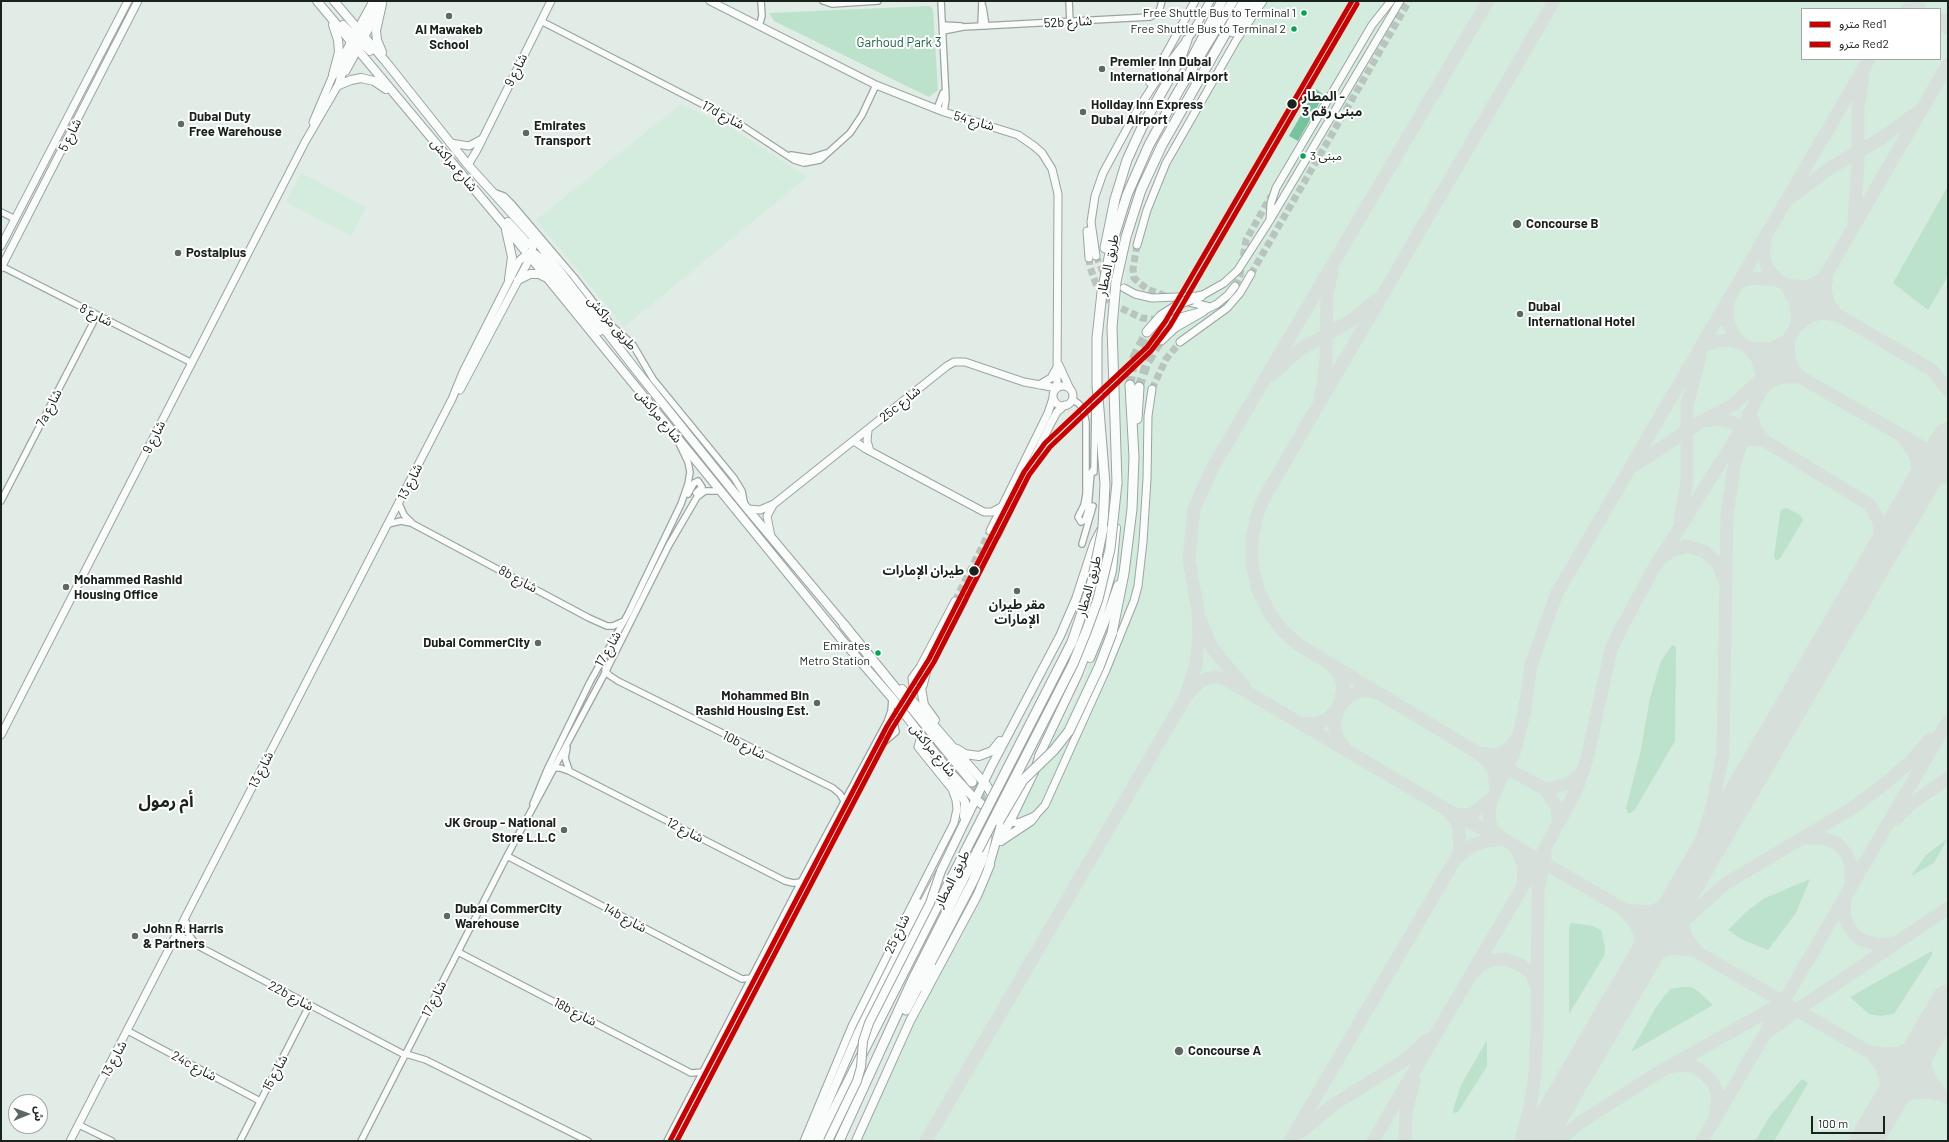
<!DOCTYPE html>
<meta charset="utf-8">
<style>
body{margin:0}
#map{position:relative;width:1949px;height:1142px;overflow:hidden;background:#e0ece5;font-family:Barlow,"Noto Sans Arabic",sans-serif}
canvas{display:block}
.frame{position:absolute;inset:0;border:2px solid #19221d;pointer-events:none}
.legend{position:absolute;left:1801px;top:8px;width:140px;height:52px;box-sizing:border-box;background:#fff;border:1px solid #a3a7a5;margin:0;padding:5px 7px;list-style:none;font-size:12px;color:#19221d}
.legend li{display:flex;align-items:center;gap:8px;height:20px}
.legend b{width:20px;border:1px solid #a3a7a5}
.north{position:absolute;left:8px;top:1094px;width:40px;height:40px;box-sizing:border-box;background:#fff;border:1px solid #a3a7a5;border-radius:50%;rotate:89deg;font-size:11px;font-weight:700;line-height:16px;text-align:center;color:#19221d}
.north::after{content:'';display:block;margin:auto;width:14px;height:18px;background:#5f6963;clip-path:polygon(50% 0,100% 100%,50% 72%,0 100%)}
.scale{position:absolute;left:1811px;top:1116px;width:74px;height:18px;box-sizing:border-box;border:2px solid #19221d;border-top:0;padding-left:5px;font-size:12px;line-height:14px;white-space:nowrap;color:#19221d;-webkit-text-stroke:3px #fff;paint-order:stroke}
</style>
<div id="map">
<canvas width="1949" height="1142"></canvas>
<div class="frame"></div>
<ul class="legend">
<li><b style="height:5px;background:#c00"></b>مترو Red1</li>
<li><b style="height:5px;background:#c00"></b>مترو Red2</li>
</ul>
<div class="north">ش</div>
<div class="scale">100 m</div>
</div>
<script>
const ctx = document.querySelector('canvas').getContext('2d');
ctx.lineJoin = 'round';
function fill(path, color) {
  ctx.fillStyle = color;
  ctx.fill(path, 'evenodd');
}
function poly(rows) {
  const path = new Path2D();
  for (const r of rows) {
    if (r.length === 3) {
      path.moveTo(r[0] + r[2], r[1]);
      path.arc(r[0], r[1], r[2], 0, 2 * Math.PI);
      continue;
    }
    path.moveTo(r[0], r[1]);
    for (let i = 2; i < r.length; i += 2) path.lineTo(r[i], r[i + 1]);
  }
  return path;
}
function stroke(path, color, width, dash) {
  ctx.strokeStyle = color;
  ctx.lineWidth = width;
  ctx.lineCap = dash ? 'butt' : 'round';
  ctx.setLineDash(dash || []);
  ctx.stroke(path);
}
function drawText(font, color, halo, rows, align = 'center') {
  ctx.font = font + ' Barlow,"Noto Sans Arabic",sans-serif';
  ctx.lineWidth = 4;
  ctx.setLineDash([]);
  ctx.textBaseline = 'middle';
  ctx.strokeStyle = halo;
  ctx.fillStyle = color;
  for (const [text, x, y, turn = 0] of rows) {
    ctx.save();
    ctx.translate(x, y);
    ctx.rotate((+turn || 0) * Math.PI / 180);
    ctx.textAlign = isNaN(turn) ? turn : align;
    if (halo) ctx.strokeText(text, 0, 0);
    ctx.fillText(text, 0, 0);
    ctx.restore();
  }
}
fill(poly([
 [1258,1,1948,1,1948,1141,857,1141,920,1003,987,877,1003,840,1009,834,1050,741,1065,721,1082,686,1091,659,1116,555,1119,523,1121,472,1116,317,1120,312,1127,261,1140,216,1160,168,1227,49],
 [1802,9,1940,9,1940,59,1802,59],
 [681,104,736,131,807,177,624,327,536,220],
 [301,173,366,207,351,236,286,202]
]), '#d4ecde');
fill(poly([
 [929,6,933,9,938,90,929,97,774,21,769,13],
 [1948,186,1948,276,1928,310,1893,283],
 [1787,508,1800,515,1803,520,1780,559,1776,560,1774,557,1780,513,1782,509],
 [1672,645,1676,647,1675,741,1634,811,1628,814,1626,808,1640,754,1650,698,1661,661],
 [1947,839,1934,863,1911,876,1926,855],
 [1810,879,1796,913,1768,950,1741,939,1728,930,1746,912,1763,899],
 [1573,923,1593,926,1601,930,1605,947,1604,956,1569,1014,1569,930,1570,924],
 [1932,951,1932,955,1894,1014,1880,1016,1869,1014,1850,997],
 [1683,987,1691,987,1699,992,1713,1005,1631,1052,1656,1007,1670,989],
 [1487,1040,1487,1066,1458,1112,1454,1113,1453,1110,1461,1085],
 [1802,1079,1808,1083,1774,1141,1755,1141,1770,1116]
]), '#bce2cc');
fill(poly([
 [1316,89,1324,95,1298,141,1289,136]
]), '#77c39f');
stroke(poly([
 [1907,9,1912,8,1920,9],
 [1948,20,1941,20,1948,29],
 [1791,197,1830,168,1882,138,1919,111],
 [1854,223,1858,162,1858,108,1863,77],
 [1765,241,1763,252,1767,268,1778,280,1932,370,1948,390],
 [1739,282,1753,278,1778,280],
 [1788,285,1805,287,1816,283,1827,276,1825,290,1828,303,1836,314],
 [1787,287,1796,302,1798,325,1810,316,1823,313,1835,315],
 [1728,302,1727,321,1734,335,1741,343,1948,462],
 [1701,347,1718,341,1729,340,1741,343],
 [1752,348,1770,349,1788,341,1789,358,1793,369,1800,376],
 [1750,350,1757,358,1763,376,1762,389,1772,380,1785,377,1800,377],
 [1272,375,1299,350,1352,320,1376,300],
 [1320,395,1323,387,1326,360,1327,294,1332,272],
 [1706,421,1718,419,1731,422,1765,441,1757,431,1749,413],
 [1903,438,1914,453,1919,469,1920,487,1938,478,1948,476],
 [1735,444,1751,439,1765,441,1870,505,1878,520,1881,534,1880,547,1873,567],
 [1632,467,1702,421,1733,405,1765,375],
 [1680,521,1687,481,1687,405,1700,357],
 [1662,558,1671,551,1686,546,1704,551,1719,565,1723,578],
 [1201,621,1212,648,1244,686],
 [1188,694,1199,682,1205,679,1215,677,1225,679,1446,809,1498,837],
 [1300,723,1315,724,1327,720,1339,707,1343,686,1339,674,1332,666],
 [1344,747,1338,740,1334,725,1339,707,1350,696,1360,691,1370,691,1377,693],
 [1478,753,1492,755,1501,753,1509,748,1516,739],
 [1499,764,1545,789,1568,784,1581,774],
 [1545,789,1557,807,1558,824],
 [1496,790,1515,750,1524,714,1531,665,1557,593,1869,59],
 [1449,812,1458,823,1459,832,1460,850,1456,858],
 [1456,814,1465,815,1472,814,1492,798],
 [1896,819,1911,804,1948,778],
 [1805,838,1822,838,1837,843,1846,853,1851,864,1851,885],
 [1503,839,1491,828,1490,821,1489,815,1492,798,1496,791,1494,772,1489,763,1478,753,1299,645,1283,631,1271,615,1258,590,1252,563,1252,539,1257,515,1264,498,1554,1],
 [1513,845,1517,850,1524,866,1523,882],
 [1533,862,1538,874,1538,892,1545,855],
 [1845,899,1844,913,1846,921,1853,933,1860,939,1878,945,1894,943],
 [1676,928,1725,884,1851,809,1881,787,1909,763,1930,739],
 [1649,956,1664,950,1675,948,1697,951,1687,939,1679,913,1682,893,1696,858,1712,808,1723,754,1727,514,1735,462,1744,434],
 [1640,965,1641,937,1635,923,1624,910,1650,912,1667,905,1682,893],
 [1475,971,1480,965,1491,960,1504,959,1521,965,1531,973,1537,986],
 [1628,985,1654,951],
 [1769,1031,1803,1006,1948,908],
 [1928,1035,1925,1050,1926,1068,1929,1077,1938,1090],
 [1873,1052,1884,1054,1900,1053,1914,1046,1928,1035],
 [1873,1055,1882,1068,1887,1085,1887,1097,1883,1111,1897,1099,1913,1093,1930,1092,1938,1094],
 [1670,1067,1681,1065,1693,1066,1701,1071,1712,1081,1718,1094,1716,1113],
 [1301,1132,1333,1105,1402,1062,1428,1039],
 [926,1141,1185,698,1196,665,1199,635,1198,612,1189,560,1194,509,1213,467,1488,1],
 [1290,1141,1456,858,1473,845,1485,841,1503,839,1948,1098],
 [1373,1141,1539,859,1576,791,1587,759,1611,649,1623,625,1651,573,1743,427,1773,366,1948,64],
 [1405,1141,1406,1111,1414,1081],
 [1521,1141,1531,1103,1535,1074,1537,1034,1538,892],
 [1558,1141,1581,1122,1656,1074,1784,1002],
 [1702,1141,1948,721]
]), '#d7dfda', 13);
stroke(poly([
 [1537,1141,1948,439],
 [1866,1141,1948,1001]
]), '#d7dfda', 33);
stroke(poly([
 [964,600,997,535],
 [955,601,990,531]
]), '#b8c4bd', 7, [7, 3.5]);
stroke(poly([
 [1137,245,1133,269,1134,278,1147,289,1168,297],
 [1096,256,1103,272,1120,286],
 [1089,258,1090,267,1096,284,1107,299,1114,305,1142,318,1160,320,1173,319],
 [1251,274,1409,1],
 [1235,286,1240,275,1246,240,1271,196],
 [1152,389,1166,359,1180,342]
]), '#b8c4bd', 7, [7, 3.5]);
stroke(poly([
 [1130,385,1134,357,1147,332],
 [1139,387,1147,363,1161,340],
 [972,782,978,790,986,808,988,833]
]), '#b8c4bd', 9, [9, 4.5]);
const minor = poly([
 [823,1,832,4,878,1],
 [941,1,946,99,944,112],
 [1069,1,1070,22],
 [983,7,986,26],
 [541,21,735,121,794,160,804,163,820,160,850,133,862,115,876,85],
 [943,25,961,26],
 [759,26,762,16,761,1],
 [981,26,982,1],
 [943,31,963,27,1150,17,1159,12,1162,1],
 [937,109,943,93],
 [791,155,810,158,826,153],
 [493,192,504,196,512,204,574,277,612,326,633,345,653,379,734,478,742,491,745,506],
 [1,212,15,219],
 [1,266,192,363],
 [1072,399,1079,404,1083,409,1086,422,1086,494,1084,505,1078,517,1081,522,1085,520,1088,510,1091,473,1094,468],
 [1094,472,1095,399],
 [688,494,694,483,698,481,702,487,696,493],
 [1,501,97,315],
 [399,504,404,515,413,524,589,618,607,626,613,626,624,621],
 [388,524,401,521,411,523],
 [1082,544,1093,506],
 [605,670,609,675,618,681,833,788,840,794,844,801],
 [567,748,565,758,569,770],
 [552,768,560,768,569,771,785,881,793,883,801,882],
 [533,804,547,770,590,682,628,614,681,504,688,484,690,472,688,462,678,441],
 [507,856,742,979,752,978],
 [185,920,187,924,189,935,195,943],
 [177,935,193,942],
 [175,939,200,947,405,1055],
 [458,952,691,1073,704,1072],
 [128,1031,260,1101],
 [406,1054,426,1060,588,1141],
 [79,1125,112,1141],
 [240,1141,309,1006],
 [361,1141,507,856,606,671,669,545,697,497,705,491,721,491],
 [667,1141,801,882,887,722,891,711,892,698],
 [675,1141,874,757,882,744,896,732,895,726,893,723,887,722]
]);
const tertiary = poly([
 [710,1,876,85,944,112,1018,135,1034,146,1042,153,1052,169,1058,194,1057,388],
 [346,71,379,10],
 [313,122,333,75,373,1],
 [450,143,469,146,482,139],
 [468,165,477,150,551,1],
 [1,246,128,1],
 [1,268,138,1],
 [1059,365,1070,389],
 [1039,385,1051,378,1056,369],
 [1063,396,10],
 [460,390,530,258,535,239],
 [868,430,867,441,870,451],
 [854,441,866,449,984,512,992,512,1001,507],
 [748,509,760,510,774,504,947,366,954,362,965,362,1024,382,1057,388],
 [990,531,1048,413,1053,398],
 [997,535,1051,423,1057,412,1065,405],
 [771,537,767,516,773,505],
 [955,601,920,667,912,678,913,686,916,689,923,686,927,670,964,600],
 [1,735,305,142,341,80],
 [905,919,954,823,957,809,956,800,952,789,918,747,921,735],
 [70,1141,452,399,463,372,519,261,527,254],
 [804,1141,852,1026,899,932]
]);
const secondary = poly([
 [1150,83,1195,1],
 [1270,220,1271,203,1276,188,1372,25,1391,1],
 [1087,231,1089,258],
 [1137,245,1147,210,1166,163,1237,39,1263,1],
 [1096,256,1091,222,1095,196,1103,173,1135,114,1160,75,1192,33,1210,1],
 [1124,288,1135,294,1152,298,1201,296,1224,283,1238,270,1270,220,1400,1],
 [1185,301,1210,307],
 [1173,319,1203,311,1217,304,1228,295,1235,286],
 [1180,342,1227,308,1240,293,1251,274],
 [1009,822,1018,823,1035,816,1045,805,1106,670,1134,601,1138,586,1143,542,1147,479,1148,416,1152,389]
]);
const primary = poly([
 [317,1,505,226,842,640,892,698,949,771,975,799,996,815,1009,822],
 [334,1,386,62,468,165,535,239,636,370,745,506,848,629],
 [343,25,354,36,364,37],
 [359,36,377,1],
 [350,42,362,43,370,51],
 [382,52,377,40,376,31,382,4],
 [333,75,339,52,338,40,333,25],
 [339,85,351,80,361,78,374,81,386,89],
 [339,85,341,76,355,43],
 [508,222,528,244,533,242,533,236],
 [506,230,512,257,509,279],
 [527,254,535,254,540,258,600,331],
 [518,280,530,274,539,274,545,277],
 [1090,658,1108,614,1118,585],
 [921,688,924,705,935,720],
 [902,689,987,786,998,806,1000,828,988,869],
 [957,749,965,754,979,756,992,751,1000,741],
 [1039,756,1078,674,1095,630,1112,571,1116,528],
 [953,781,965,802,964,816],
 [1002,838,1034,772,1041,752],
 [1001,841,1031,821,1035,816],
 [897,937,918,903],
 [811,1141,858,1033,911,927,941,871,991,767,1060,636,1076,599,1094,544,1101,530],
 [856,1141,910,1021,977,896,990,865]
]);
const trunk = poly([
 [1233,32,1254,1],
 [1190,62,1222,1],
 [1105,248,1115,199,1127,160,1143,125,1180,60,1187,40],
 [1192,299,1201,296],
 [1147,332,1161,316,1183,302],
 [1161,340,1175,327,1203,311],
 [1137,419,1139,387],
 [1117,483,1112,327,1116,282,1126,237,1141,190,1162,145,1244,1],
 [1103,528,1105,484,1097,385,1097,338,1102,292,1112,243,1127,195,1149,145,1178,92,1233,1],
 [844,625,972,782],
 [1112,633,1124,573,1132,509,1134,457,1130,385],
 [926,990,932,968],
 [906,1010,973,881,982,860,987,838],
 [818,1141,950,881],
 [839,1141,913,979,978,850]
]);
stroke(minor, '#9ba5a0', 8);
stroke(tertiary, '#9ba5a0', 9);
stroke(secondary, '#9ba5a0', 9);
stroke(primary, '#9ba5a0', 10);
stroke(trunk, '#9ba5a0', 11);
stroke(minor, '#fafcfb', 5.5);
stroke(tertiary, '#fafcfb', 7);
stroke(secondary, '#fafcfb', 7);
stroke(primary, '#fafcfb', 8);
stroke(trunk, '#fafcfb', 9);
const primaryBridge = poly([
 [828,1141,857,1081,861,1067,863,1041,869,1023,930,903,941,871]
]);
const trunkBridge = poly([
 [1183,302,1192,299],
 [999,821,1023,780,1054,750,1069,731,1099,667,1112,633],
 [978,850,1073,664,1086,632,1098,599,1110,549,1117,483],
 [950,881,1072,642,1091,586,1103,528]
]);
stroke(primaryBridge, '#9ba5a0', 10, []);
stroke(trunkBridge, '#9ba5a0', 11, []);
stroke(primaryBridge, '#fafcfb', 8);
stroke(trunkBridge, '#fafcfb', 9);
stroke(poly([
 [670,1141,887,726,929,659,1024,472,1045,443,1147,347,1165,322,1352,1]
]), '#c00', 5);
stroke(poly([
 [677,1141,892,729,934,662,1029,475,1050,447,1151,351,1170,326,1357,4]
]), '#c00', 5);
for (const [x, y, r, color] of [
 [1304,13,3.5,"#00a651"],
 [449,16,4,"#5f6963"],
 [1294,29,3.5,"#00a651"],
 [1102,69,4,"#5f6963"],
 [1292,104,5.5,"#19221d"],
 [1083,112,4,"#5f6963"],
 [181,124,4,"#5f6963"],
 [526,133,4,"#5f6963"],
 [1303,156,3.5,"#00a651"],
 [1517,224,5,"#5f6963"],
 [178,253,4,"#5f6963"],
 [1520,314,4,"#5f6963"],
 [974,571,5.5,"#19221d"],
 [66,587,4,"#5f6963"],
 [1017,591,4,"#5f6963"],
 [538,643,4,"#5f6963"],
 [878,653,3.5,"#00a651"],
 [817,703,4,"#5f6963"],
 [564,830,4,"#5f6963"],
 [447,916,4,"#5f6963"],
 [135,936,4,"#5f6963"],
 [1179,1051,5,"#5f6963"]
]) {
  const dot = new Path2D();
  dot.arc(x, y, r, 0, 2 * Math.PI);
  ctx.fillStyle = color;
  ctx.fill(dot);
  stroke(dot, '#fff', 1.5);
}
drawText('12px', '#19221d', '#fff', [
 ["Free Shuttle Bus to Terminal 1",1296,13],
 ["Free Shuttle Bus to Terminal 2",1286,29],
 ["مبنى 3",1310,156,"left"],
 ["Emirates",870,646],
 ["Metro Station",870,661]
], 'right');
drawText('13px', '#19221d', '#fff', [
 ["52b شارع",1068,22,-3],
 ["شارع 9",516,70,-63],
 ["17d شارع",723,115,28],
 ["شارع 54",974,121,16],
 ["شارع 5",70,135,-63],
 ["شارع مراكش",454,165,50],
 ["طريق المطار",1108,265,-78],
 ["شارع 8",96,315,27],
 ["طريق مراكش",612,323,49],
 ["25c شارع",900,404,-39],
 ["7a شارع",49,408,-63],
 ["شارع مراكش",659,416,51],
 ["شارع 9",154,437,-63],
 ["شارع 13",410,482,-63],
 ["8b شارع",518,579,29],
 ["طريق المطار",1089,586,-75],
 ["شارع 17",608,649,-60],
 ["10b شارع",744,745,27],
 ["شارع مراكش",933,750,51],
 ["شارع 13",261,770,-63],
 ["شارع 12",685,830,27],
 ["طريق المطار",952,879,-63],
 ["14b شارع",625,918,28],
 ["شارع 25",897,934,-65],
 ["22b شارع",291,996,28],
 ["شارع 17",434,999,-63],
 ["18b شارع",575,1012,27],
 ["شارع 13",114,1059,-62],
 ["24c شارع",194,1066,28],
 ["شارع 15",275,1073,-62]
]);
drawText('bold 13px', '#19221d', '#fff', [
 ["Al Mawakeb",449,30,"center"],
 ["School",449,45,"center"],
 ["Premier Inn Dubai",1110,62],
 ["International Airport",1110,77],
 ["Holiday Inn Express",1091,105],
 ["Dubai Airport",1091,120],
 ["Dubai Duty",189,117],
 ["Free Warehouse",189,132],
 ["Emirates",534,126],
 ["Transport",534,141],
 ["Concourse B",1526,224],
 ["Postalplus",186,253],
 ["Dubai",1528,307],
 ["International Hotel",1528,322],
 ["Mohammed Rashid",74,580],
 ["Housing Office",74,595],
 ["مقر طيران",1017,605,"center"],
 ["الإمارات",1017,620,"center"],
 ["Dubai CommerCity",530,643,"right"],
 ["Mohammed Bin",809,696,"right"],
 ["Rashid Housing Est.",809,711,"right"],
 ["JK Group - National",556,823,"right"],
 ["Store L.L.C",556,838,"right"],
 ["Dubai CommerCity",455,909],
 ["Warehouse",455,924],
 ["John R. Harris",143,929],
 ["& Partners",143,944],
 ["Concourse A",1188,1051]
], 'left');
drawText('13px', '#166342', '#fff', [
 ["Garhoud Park 3",899,43]
]);
drawText('bold 13px', '#19221d', '#fff', [
 ["المطار -",1302,97],
 ["مبنى رقم 3",1302,112],
 ["طيران الإمارات",964,571,"right"]
], 'left');
drawText('bold 17px', '#19221d', '#fff', [
 ["أم رمول",166,801]
]);
</script>
